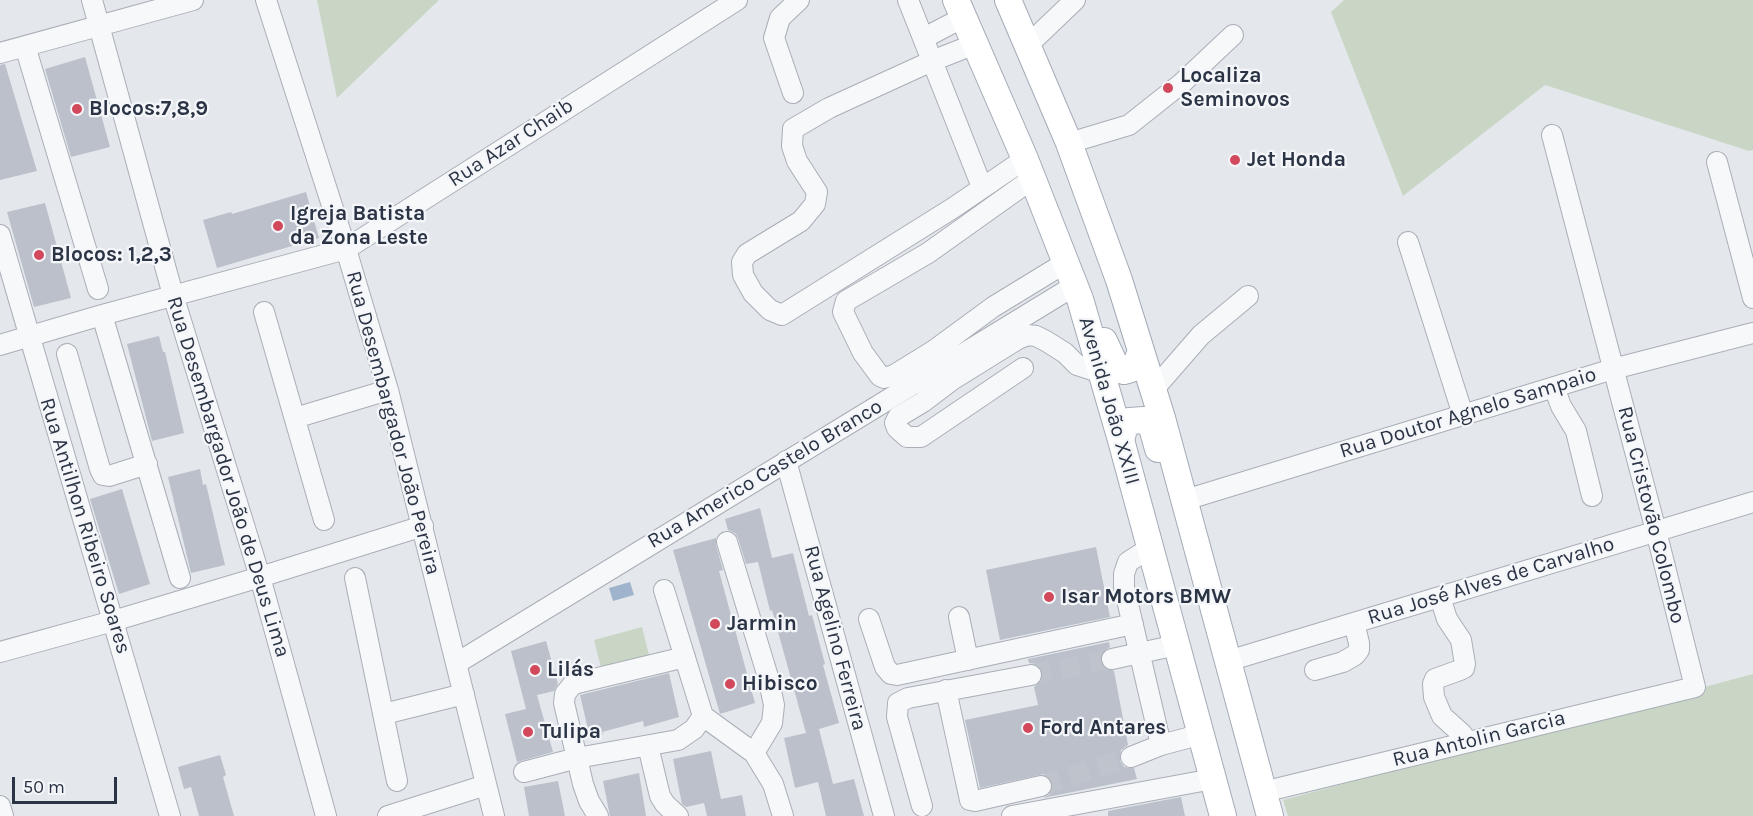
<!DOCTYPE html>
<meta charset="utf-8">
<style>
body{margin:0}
#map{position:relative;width:1753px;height:816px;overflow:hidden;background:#e4e7ec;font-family:Karla,sans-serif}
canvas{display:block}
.scale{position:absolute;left:12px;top:777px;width:105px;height:27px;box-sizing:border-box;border:3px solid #2b3445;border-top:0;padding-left:8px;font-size:18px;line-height:21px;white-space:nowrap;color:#2b3445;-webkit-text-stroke:4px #f4f6f9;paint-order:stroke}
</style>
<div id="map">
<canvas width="1753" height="816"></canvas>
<div class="scale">50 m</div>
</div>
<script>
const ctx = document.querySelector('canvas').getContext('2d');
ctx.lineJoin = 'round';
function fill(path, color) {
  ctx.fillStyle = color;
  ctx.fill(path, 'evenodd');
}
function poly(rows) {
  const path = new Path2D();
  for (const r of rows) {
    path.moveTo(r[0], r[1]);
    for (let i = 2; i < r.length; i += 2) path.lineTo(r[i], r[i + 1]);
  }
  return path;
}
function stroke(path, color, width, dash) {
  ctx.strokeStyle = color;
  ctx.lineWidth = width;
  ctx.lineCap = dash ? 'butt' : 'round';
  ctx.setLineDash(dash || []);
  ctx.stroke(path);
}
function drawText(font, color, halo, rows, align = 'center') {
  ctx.font = font + ' Karla,sans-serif';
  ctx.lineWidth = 4.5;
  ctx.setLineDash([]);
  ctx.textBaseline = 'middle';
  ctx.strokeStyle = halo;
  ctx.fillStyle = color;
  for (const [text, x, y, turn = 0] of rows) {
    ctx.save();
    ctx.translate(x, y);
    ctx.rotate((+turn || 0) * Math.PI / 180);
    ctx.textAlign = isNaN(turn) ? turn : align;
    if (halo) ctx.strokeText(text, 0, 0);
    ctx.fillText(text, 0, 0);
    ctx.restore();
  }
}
fill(poly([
 [317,0,439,0,337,98],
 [1344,0,1753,0,1753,150,1749,151,1545,85,1403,196,1331,12],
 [642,627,649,655,601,668,594,640],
 [1753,674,1753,816,1288,816,1283,800]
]), '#c9d6c5');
fill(poly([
 [630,582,634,595,613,601,609,588]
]), '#9fb4cc');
fill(poly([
 [85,57,110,147,71,157,45,69],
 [5,64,37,171,0,180,0,65],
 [306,192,319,238,217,268,203,220,231,212,232,214],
 [45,203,71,298,34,307,7,212],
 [159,336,163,352,165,352,184,433,152,441,127,344],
 [200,469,203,485,206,484,225,565,191,573,168,477],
 [122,489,150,584,119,594,90,499],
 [760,508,772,558,793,553,809,616,812,615,825,664,823,665,839,723,819,729,833,784,854,779,864,816,826,816,818,782,795,788,784,738,806,733,772,610,770,611,758,562,746,564,738,538,735,533,728,530,725,519],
 [716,538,716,545,723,570,719,571,755,703,720,714,673,550],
 [1096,547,1110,617,1000,640,986,570],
 [546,641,558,684,554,691,537,695,553,752,517,762,505,714,526,709,511,651],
 [1109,642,1110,647,1104,651,1100,661,1104,667,1114,671,1128,745,1121,750,1120,761,1124,767,1134,768,1137,779,1043,798,1050,794,1053,789,1050,778,1044,774,980,788,965,720,1038,705,1034,687,1042,680,1043,672,1036,664,1029,663,1028,659],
 [669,673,679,717,644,727,643,721,602,732,603,734,590,738,580,695],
 [711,751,721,799,742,795,746,816,707,816,704,803,686,807,682,804,673,759],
 [220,755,226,775,223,777,234,816,199,816,191,787,184,789,178,767],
 [639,773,646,816,610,816,603,781],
 [558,781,565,816,529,816,524,787],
 [1181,797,1185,816,1108,816,1108,811]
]), '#bbc0ca');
stroke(poly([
 [1031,675,1112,659],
 [1041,786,1131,757]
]), '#bfc3cb', 20, [20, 10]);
const minor = poly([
 [92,0,173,295,260,577,326,816],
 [266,0,346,249,388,390,494,816],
 [908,0,982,187],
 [924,38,964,17],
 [975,44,932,61,829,108,793,129,792,146,797,161,817,192,815,204,801,221,747,254,742,262,743,275,753,293,770,310,782,315,953,208,1025,159],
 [1028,45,1075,0],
 [25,46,98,289],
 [0,53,193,0],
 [793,93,774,38,780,18,799,0],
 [1069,143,1129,125,1182,83,1233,35],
 [1717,162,1753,298],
 [1032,179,928,253,846,301,843,312,863,353,880,376,884,378,894,375,933,351,993,307,1065,263],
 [0,235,170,816],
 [1408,242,1463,415],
 [264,312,324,520],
 [102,315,180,578],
 [0,345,102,315,346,249,737,0],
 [67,354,100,469,103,475,109,476,147,464],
 [1023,368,921,437,907,437,897,428,895,423,898,417,923,402,952,380,1018,339,1028,335,1036,336,1046,341,1065,353,1077,365,1102,373],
 [1554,387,1561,406,1576,431,1592,496],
 [1154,389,1201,335,1248,296],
 [295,418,388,390],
 [786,461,884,816],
 [1185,500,1613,369,1753,333],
 [727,542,768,677,774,705,772,723,754,753],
 [1150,548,1128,562,1124,574,1124,587,1161,745],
 [355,578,397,781],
 [664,590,703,716,754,753,773,784,783,816],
 [1440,597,1447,619,1461,640,1465,664,1464,668,1460,670,1435,679,1433,684,1434,697,1442,716,1462,734,1468,742],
 [959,617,968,660],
 [869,619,885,667,891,674,897,675,1133,624],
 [0,652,113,621,260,577,423,526],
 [1112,659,1177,645],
 [1228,661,1753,502],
 [457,663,1074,286],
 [1315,670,1343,662,1355,655,1359,650,1359,643,1354,623],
 [946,690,970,800,975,801,1041,786],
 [384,714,464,694],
 [648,746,660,796,665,804,678,816],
 [1131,757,1161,745,1202,734],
 [524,772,577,758,678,740,694,729,703,716],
 [1263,792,1695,687,1656,531,1552,135],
 [0,806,3,816],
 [922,806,897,717,898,703,908,698,1031,675],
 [388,816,486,785],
 [598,816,589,801,583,784,564,703,565,694,573,684,685,657],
 [1012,816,1213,779]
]);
const major = poly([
 [956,0,1025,159,1080,299,1121,440,1223,816],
 [1008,0,1069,143,1119,280,1162,418,1270,816],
 [1104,341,1117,369,1124,371,1131,369,1136,364,1141,351],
 [1121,440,1124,429,1129,421,1144,420,1151,424,1158,449]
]);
stroke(minor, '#a9aeb7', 22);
stroke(major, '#a3abb8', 28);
stroke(minor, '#f7f8fa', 20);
stroke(major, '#fff', 26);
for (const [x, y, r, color] of [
 [1168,88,6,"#d1495b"],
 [77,109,6,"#d1495b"],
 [1235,160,6,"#d1495b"],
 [278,226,6,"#d1495b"],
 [39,255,6,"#d1495b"],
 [1049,597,6,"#d1495b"],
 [715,624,6,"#d1495b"],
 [535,670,6,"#d1495b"],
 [730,684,6,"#d1495b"],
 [1028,728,6,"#d1495b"],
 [528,732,6,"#d1495b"]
]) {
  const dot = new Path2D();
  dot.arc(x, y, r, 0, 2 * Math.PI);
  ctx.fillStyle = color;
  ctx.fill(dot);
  stroke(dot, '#f4f6f9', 2);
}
drawText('bold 21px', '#2b3445', '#f4f6f9', [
 ["Localiza",1180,76],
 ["Seminovos",1180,100],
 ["Blocos:7,8,9",89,109],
 ["Jet Honda",1247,160],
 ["Igreja Batista",290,214],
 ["da Zona Leste",290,238],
 ["Blocos: 1,2,3",51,255],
 ["Isar Motors BMW",1061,597],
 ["Jarmin",727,624],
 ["Lilás",547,670],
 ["Hibisco",742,684],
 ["Ford Antares",1040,728],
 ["Tulipa",540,732]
], 'left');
drawText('21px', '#2b3445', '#f4f6f9', [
 ["Rua Azar Chaib",511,143,-33],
 ["Avenida João XXIII",1109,401,74],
 ["Rua Doutor Agnelo Sampaio",1468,413,-17],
 ["Rua Desembargador João Pereira",393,423,75],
 ["Rua Americo Castelo Branco",765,474,-31],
 ["Rua Desembargador João de Deus Lima",228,477,73],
 ["Rua Cristovão Colombo",1651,515,76],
 ["Rua Antilhon Ribeiro Soares",85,526,73],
 ["Rua José Alves de Carvalho",1491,581,-17],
 ["Rua Agelino Ferreira",835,638,75],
 ["Rua Antolin Garcia",1479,739,-14]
]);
</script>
